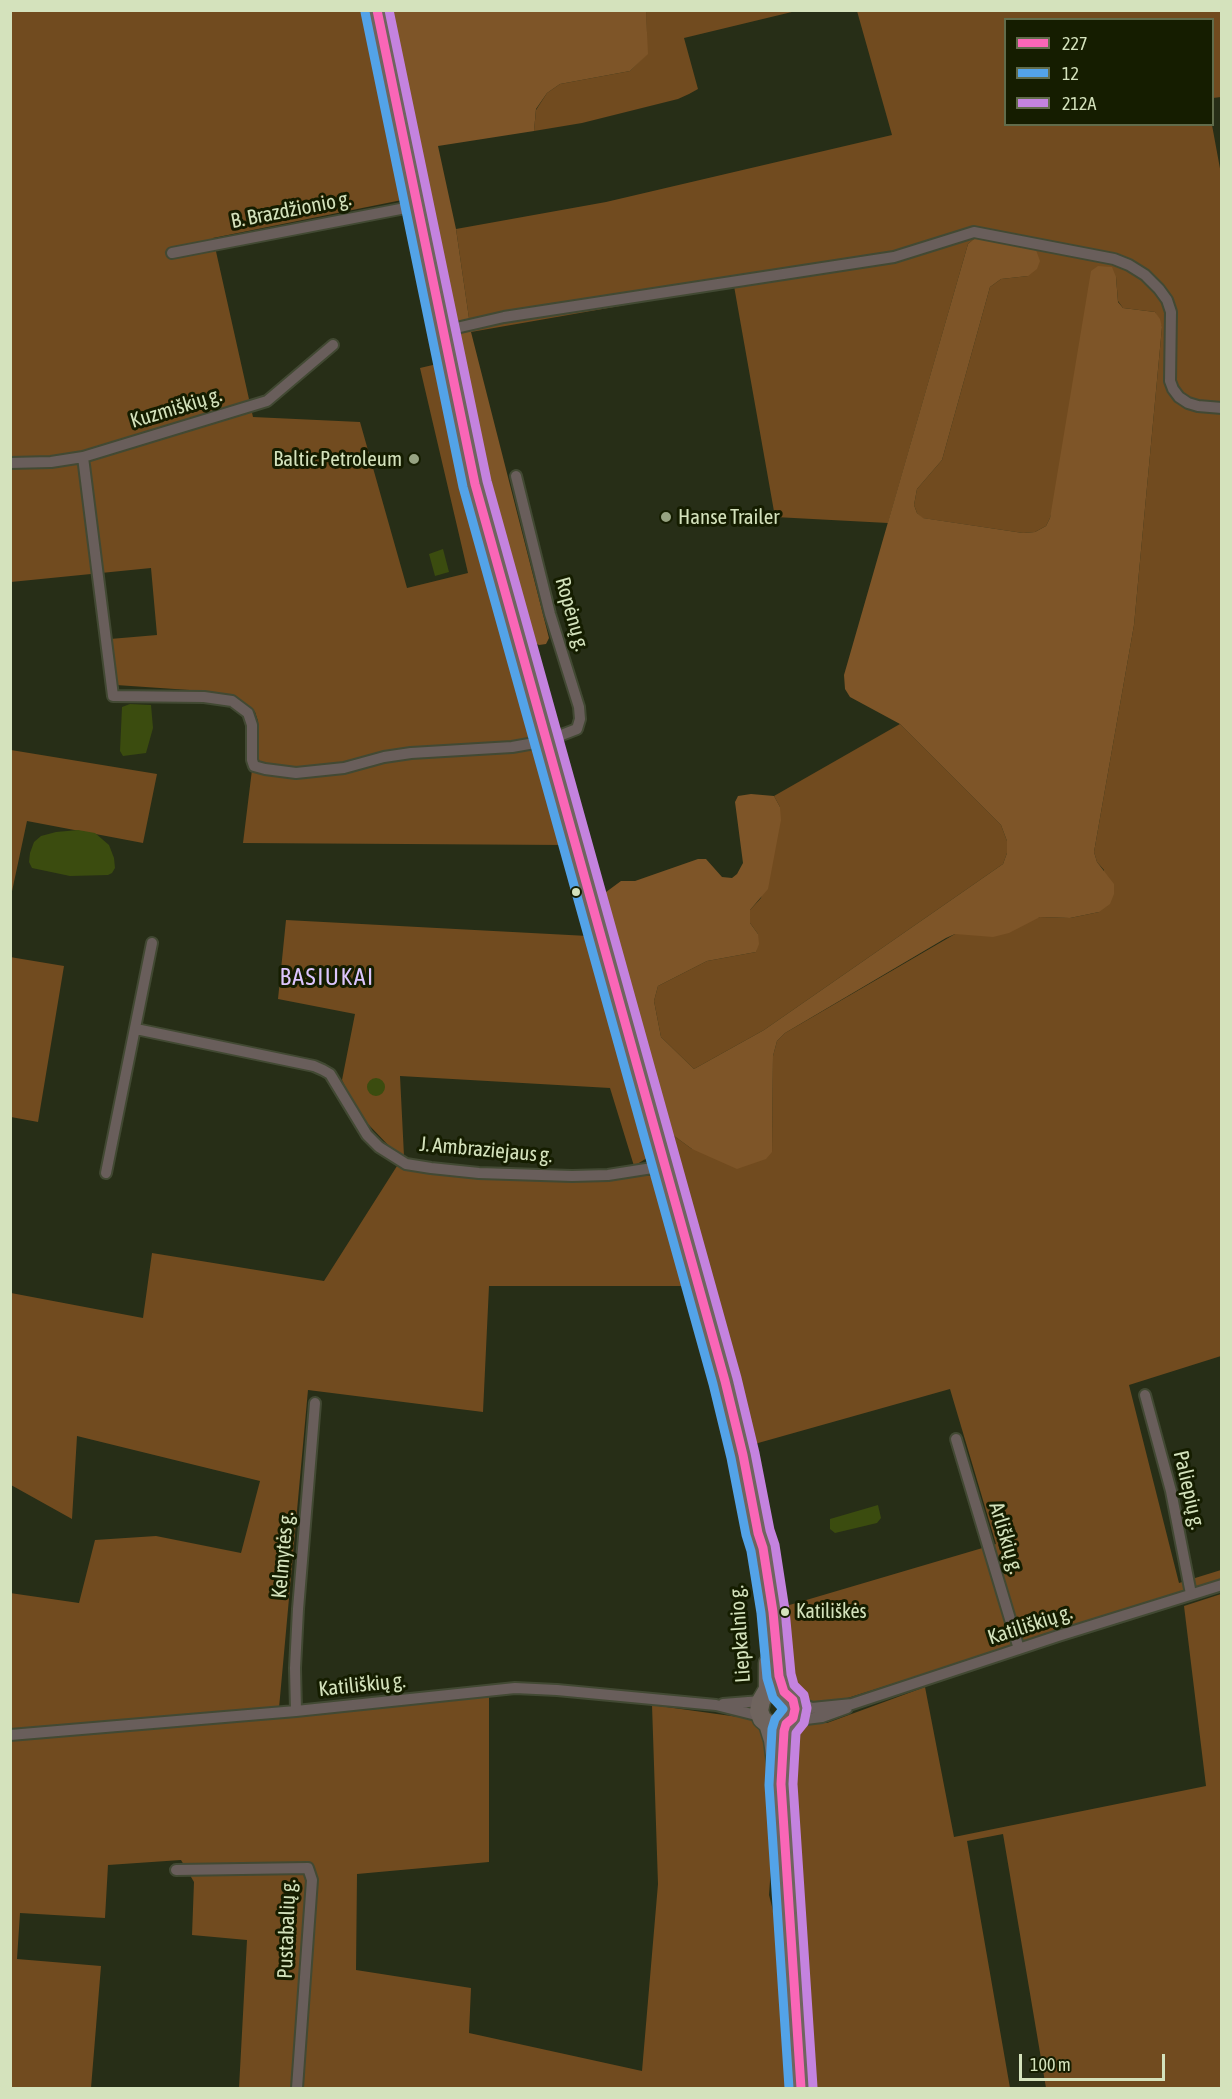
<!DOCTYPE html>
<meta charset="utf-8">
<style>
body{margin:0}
#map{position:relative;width:1232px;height:2099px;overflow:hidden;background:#272e17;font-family:"Asap Condensed",sans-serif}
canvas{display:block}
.frame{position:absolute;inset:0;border:12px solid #d4e2bc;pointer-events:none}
.legend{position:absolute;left:1004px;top:18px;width:210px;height:108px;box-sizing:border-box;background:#151d00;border:2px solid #616c4b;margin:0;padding:8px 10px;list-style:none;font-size:18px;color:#d4e2bc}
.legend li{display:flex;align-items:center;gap:12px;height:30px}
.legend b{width:30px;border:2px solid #616c4b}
.scale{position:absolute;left:1019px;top:2054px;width:146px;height:27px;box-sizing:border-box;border:3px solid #d4e2bc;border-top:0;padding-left:8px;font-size:18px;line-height:21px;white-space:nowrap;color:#d4e2bc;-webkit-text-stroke:4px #151d00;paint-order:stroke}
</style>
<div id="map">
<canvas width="1232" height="2099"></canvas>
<div class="frame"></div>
<ul class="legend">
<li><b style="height:8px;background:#fa66b7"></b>227</li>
<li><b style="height:8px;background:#53a3e8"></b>12</li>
<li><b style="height:8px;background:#c483df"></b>212A</li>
</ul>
<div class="scale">100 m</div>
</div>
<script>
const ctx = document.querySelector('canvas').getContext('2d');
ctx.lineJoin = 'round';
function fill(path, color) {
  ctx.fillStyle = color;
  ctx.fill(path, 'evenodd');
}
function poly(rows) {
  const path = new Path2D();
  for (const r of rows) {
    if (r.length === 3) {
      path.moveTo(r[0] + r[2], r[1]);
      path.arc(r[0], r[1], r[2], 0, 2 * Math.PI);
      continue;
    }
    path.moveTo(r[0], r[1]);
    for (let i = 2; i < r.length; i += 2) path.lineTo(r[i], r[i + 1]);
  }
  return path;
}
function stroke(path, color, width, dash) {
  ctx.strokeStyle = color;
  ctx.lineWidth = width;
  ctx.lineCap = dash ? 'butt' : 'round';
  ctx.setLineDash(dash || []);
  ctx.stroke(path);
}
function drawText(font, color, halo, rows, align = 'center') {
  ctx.font = font + ' "Asap Condensed",sans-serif';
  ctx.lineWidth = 6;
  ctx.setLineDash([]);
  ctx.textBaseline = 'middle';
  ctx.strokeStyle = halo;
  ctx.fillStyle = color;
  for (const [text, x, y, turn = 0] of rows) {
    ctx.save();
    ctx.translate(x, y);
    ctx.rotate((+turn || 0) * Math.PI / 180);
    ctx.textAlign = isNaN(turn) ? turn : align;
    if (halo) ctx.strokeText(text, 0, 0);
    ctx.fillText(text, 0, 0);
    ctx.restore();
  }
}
fill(poly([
 [10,11,367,11,407,199,213,238,253,417,360,422,407,588,468,573,420,368,437,364,480,541,566,845,243,843,258,721,255,712,243,702,229,696,204,691,116,685,110,639,157,635,151,568,11,582],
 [646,11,796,11,684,38,698,89,689,94,678,99,582,123,534,131,536,110,547,93,560,84,630,71,647,54],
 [857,11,1221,11,1221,97,1213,98,1212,20,1006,20,1006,124,1212,125,1221,174,1221,1356,1129,1385,1179,1583,1221,1570,1221,1580,835,1702,815,1704,801,1699,789,1687,783,1666,787,1623,786,1606,996,1544,950,1389,751,1445,666,1130,692,1149,772,1151,773,1056,777,1041,785,1033,955,934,973,934,1040,917,1070,918,1099,912,1104,870,1097,862,1094,852,1134,625,1162,327,1155,312,1123,308,1118,301,1116,277,1050,518,1046,526,1035,532,1023,533,922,518,917,513,914,505,917,489,942,460,990,287,1001,279,1028,276,975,238,968,244,888,523,775,517,734,286,471,332,456,229,606,202,892,135],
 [900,724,1001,825,1007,841,1007,853,1003,864,764,1030,694,1069,661,1037,654,1001,658,986,707,961,756,952,758,934,750,923,750,910,761,898,780,807,774,796],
 [11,750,157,774,143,843,27,821,11,896],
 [286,920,588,936,649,1142,647,1158,634,1166,610,1088,400,1076,404,1156,390,1147,367,1123,349,1095,342,1080,355,1014,278,999],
 [10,957,64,966,38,1122,11,1117],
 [397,1166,485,1179,584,1180,645,1175,653,1176,662,1185,687,1286,489,1286,483,1412,308,1390,279,1708,11,1730,10,1593,79,1603,95,1540,156,1536,241,1553,260,1481,77,1436,72,1519,11,1485,11,1293,143,1318,152,1253,324,1281],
 [1221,1594,1221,2088,1046,2088,1003,1834,967,1841,1010,2088,810,2088,789,1761,793,1728,804,1723,827,1723,925,1687,954,1837,1206,1786,1184,1606],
 [489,1696,489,1862,357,1874,356,1970,471,1988,469,2033,642,2071,658,1884,652,1705,753,1719,767,1738,771,1867,769,1895,780,1938,790,2088,239,2088,247,1940,192,1935,194,1882,181,1860,108,1865,105,1918,20,1913,17,1959,101,1966,91,2088,11,2088,11,1741]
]), '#714b1f');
fill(poly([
 [384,11,646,11,648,54,630,71,560,84,547,93,536,109,534,131,438,146,456,229,471,332,549,638,546,644,539,645,535,643,517,601,485,478],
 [975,238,1036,250,1040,261,1037,269,1028,276,1001,279,990,287,942,460,917,489,914,505,917,513,923,518,1023,533,1035,532,1046,526,1050,518,1091,271,1098,266,1112,267,1116,277,1118,302,1123,308,1155,312,1160,319,1162,327,1134,625,1094,852,1097,862,1114,884,1114,894,1110,904,1099,912,1070,918,1040,917,1009,933,993,937,955,934,946,938,785,1033,777,1041,773,1056,772,1152,766,1159,737,1169,692,1149,666,1130,602,895,621,881,635,881,698,859,706,859,722,877,732,878,737,874,743,863,735,802,738,796,751,794,774,796,780,807,781,820,768,889,750,910,750,923,758,934,759,944,756,952,707,961,658,986,654,1001,661,1037,694,1069,764,1030,1003,864,1007,853,1007,841,1001,825,900,724,850,697,845,689,844,675,968,244]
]), '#7e5528');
fill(poly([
 [443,549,449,572,435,576,429,554],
 [130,704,151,705,153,728,146,753,123,756,120,751,122,707],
 [78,830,95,833,109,845,114,858,115,868,112,873,108,875,70,876,32,868,29,862,30,853,34,842,41,836,56,832],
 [376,1087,9],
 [878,1505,881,1518,877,1523,835,1533,830,1529,830,1519]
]), '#3b4c0f');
const minor = poly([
 [172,253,416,206],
 [443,331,504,317,894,257,974,232,1114,259,1129,265,1145,275,1159,289,1167,300,1171,312,1170,381,1173,389,1179,397,1188,403,1198,406,1222,408],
 [83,457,113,696,204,697,232,701,248,713,252,725,252,760,254,766,265,769,296,773,344,768,384,757,411,753,512,747,546,741,577,729,580,719,579,707,550,614,516,476],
 [10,463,51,462,83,457,267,401,333,345],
 [136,1029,314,1066,323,1070,330,1074,367,1135,379,1147,406,1164,431,1168,479,1173,572,1176,608,1175,665,1166],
 [106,1173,152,943],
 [1145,1395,1171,1491,1191,1594],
 [956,1439,1019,1649],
 [793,1700,812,1708,852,1704,1058,1636,1222,1585],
 [723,1704,761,1701],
 [296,1711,295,1668,298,1609,315,1403],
 [790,1721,822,1717,847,1708],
 [10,1735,296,1711,515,1688,557,1690,716,1705,760,1716],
 [176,1870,308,1868,312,1880,297,2088]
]);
const trunk = poly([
 [377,10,475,484,711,1329,743,1455,758,1533,766,1562,779,1676,784,1692,793,1700,795,1709,793,1718,786,1724,784,1731,783,1770,781,1784],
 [768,1663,768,1689,761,1701,759,1711,762,1719,768,1724,773,1740,777,1770,781,1784,801,2088]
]);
stroke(minor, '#424933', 14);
stroke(trunk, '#424933', 21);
stroke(minor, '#695e5b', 10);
stroke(trunk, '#6f645e', 18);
stroke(poly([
 [377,10,475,484,725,1381,743,1455,758,1533,763,1548,773,1612,779,1676,784,1692,793,1700,795,1709,793,1718,786,1724,784,1731,781,1784,801,2088]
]), '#fa66b7', 9);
stroke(poly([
 [365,12,463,487,713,1384,731,1458,746,1535,751,1551,761,1613,767,1678,773,1698,783,1709,775,1719,772,1729,769,1785,789,2088]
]), '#53a3e8', 9);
stroke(poly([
 [389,10,487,481,737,1378,755,1453,770,1530,775,1545,785,1610,791,1674,794,1685,804,1695,807,1708,804,1723,796,1733,793,1784,813,2087]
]), '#c483df', 9);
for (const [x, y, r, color] of [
 [414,459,6,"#97a382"],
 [666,517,6,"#97a382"],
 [576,892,5,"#d4e2bc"],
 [785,1612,5,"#d4e2bc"]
]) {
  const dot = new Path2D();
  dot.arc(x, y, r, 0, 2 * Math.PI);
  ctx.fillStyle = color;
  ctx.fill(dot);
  stroke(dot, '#151d00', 2);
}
drawText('20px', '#d4e2bc', '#151d00', [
 ["Katiliškės",796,1612]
], 'left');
drawText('21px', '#d4e2bc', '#151d00', [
 ["B. Brazdžionio g.",291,210,-11],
 ["Kuzmiškių g.",176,408,-17],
 ["Ropėnų g.",572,614,74],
 ["J. Ambraziejaus g.",486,1150,5],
 ["Paliepių g.",1189,1490,77],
 ["Arliškių g.",1006,1538,73],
 ["Kelmytės g.",283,1555,-85],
 ["Katiliškių g.",1030,1625,-18],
 ["Liepkalnio g.",740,1634,-94],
 ["Katiliškių g.",362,1685,-6],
 ["Pustabalių g.",287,1929,-88]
]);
drawText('21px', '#d4e2bc', '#151d00', [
 ["Baltic Petroleum",402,459],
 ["Hanse Trailer",678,517,"left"]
], 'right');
ctx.letterSpacing = '1.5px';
drawText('24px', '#dcc5fd', '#151d00', [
 ["BASIUKAI",327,977]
]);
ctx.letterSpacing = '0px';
</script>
